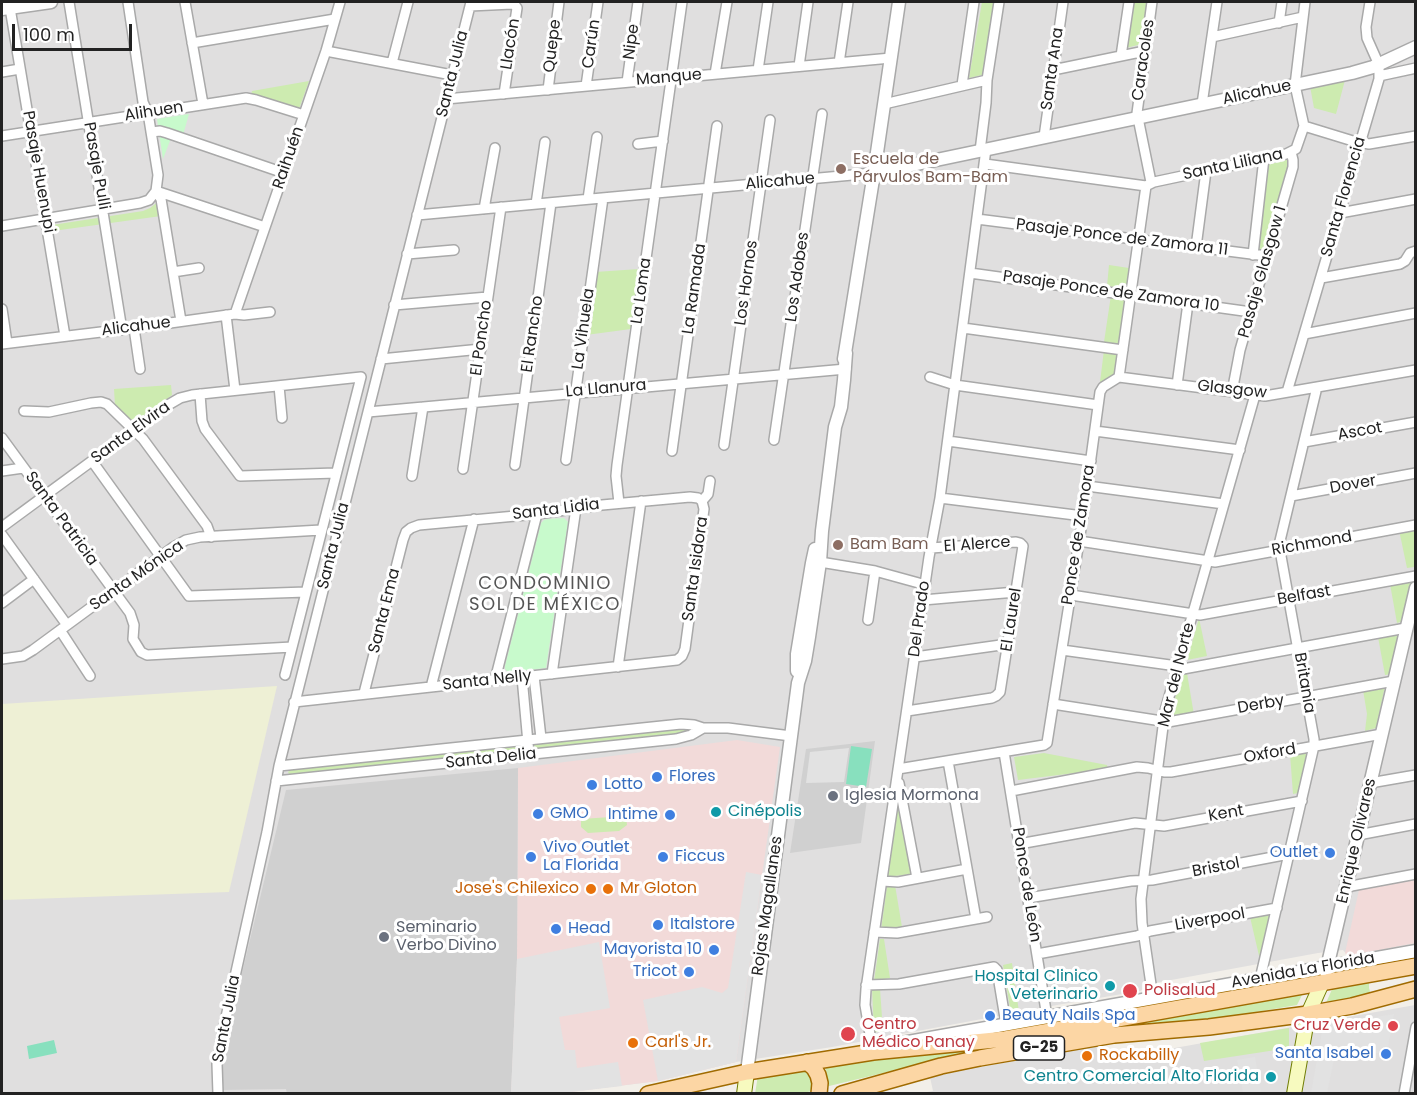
<!DOCTYPE html>
<meta charset="utf-8">
<style>
body{margin:0}
#map{position:relative;width:1417px;height:1095px;overflow:hidden;background:#f2efe9;font-family:Poppins,sans-serif}
canvas{display:block}
.frame{position:absolute;inset:0;border:3px solid #222;pointer-events:none}
.scale{position:absolute;left:12px;top:24px;width:120px;height:27px;box-sizing:border-box;border:3px solid #222;border-top:0;padding-left:8px;font-size:18px;line-height:21px;white-space:nowrap;color:#222;-webkit-text-stroke:4px #fff;paint-order:stroke}
</style>
<div id="map">
<canvas width="1417" height="1095"></canvas>
<div class="frame"></div>
<div class="scale">100 m</div>
</div>
<script>
const ctx = document.querySelector('canvas').getContext('2d');
ctx.lineJoin = 'round';
function fill(path, color) {
  ctx.fillStyle = color;
  ctx.fill(path, 'evenodd');
}
function poly(rows) {
  const path = new Path2D();
  for (const r of rows) {
    path.moveTo(r[0], r[1]);
    for (let i = 2; i < r.length; i += 2) path.lineTo(r[i], r[i + 1]);
  }
  return path;
}
function stroke(path, color, width, dash) {
  ctx.strokeStyle = color;
  ctx.lineWidth = width;
  ctx.lineCap = dash ? 'butt' : 'round';
  ctx.setLineDash(dash || []);
  ctx.stroke(path);
}
function drawText(font, color, halo, rows, align = 'center') {
  ctx.font = font + ' Poppins,sans-serif';
  ctx.lineWidth = 6;
  ctx.setLineDash([]);
  ctx.textBaseline = 'middle';
  ctx.strokeStyle = halo;
  ctx.fillStyle = color;
  for (const [text, x, y, turn = 0] of rows) {
    ctx.save();
    ctx.translate(x, y);
    ctx.rotate((+turn || 0) * Math.PI / 180);
    ctx.textAlign = isNaN(turn) ? turn : align;
    if (halo) ctx.strokeText(text, 0, 0);
    ctx.fillText(text, 0, 0);
    ctx.restore();
  }
}
fill(poly([
 [2,2,1415,2,1415,943,1348,956,1343,950,1318,953,1155,983,1140,991,1057,1005,832,1047,736,1062,658,1081,562,1093,2,1094],
 [1415,1005,1415,1093,916,1094,933,1091,930,1077,1096,1045,1102,1061]
]), '#e0dfdf');
fill(poly([
 [737,740,780,747,736,1062,658,1081,562,1093,511,1094,517,959,518,768],
 [1415,880,1415,943,1348,956,1345,953,1359,890]
]), '#f2dad9');
fill(poly([
 [875,741,861,843,790,853,806,749],
 [518,768,517,959,511,1093,287,1094,286,1089,221,1090,223,1052,286,790]
]), '#d0d0d0');
fill(poly([
 [277,686,229,892,2,900,2,704]
]), '#eef0d5');
fill(poly([
 [982,2,995,2,986,74,969,78],
 [1133,2,1148,2,1142,44,1126,48],
 [1345,80,1336,114,1314,108,1310,86],
 [309,81,299,109,251,95,252,91],
 [1288,159,1290,162,1263,251,1256,250,1268,165],
 [159,201,161,216,53,231,52,225,143,211,150,208],
 [1109,265,1129,268,1127,289,1107,286],
 [639,269,631,329,586,335,595,272],
 [1111,295,1126,298,1119,345,1104,342],
 [1104,350,1119,353,1116,373,1104,383,1100,382],
 [171,385,172,395,134,425,115,406,114,389],
 [1415,527,1416,558,1414,567,1407,568,1399,530],
 [1413,580,1404,621,1397,623,1390,584],
 [1199,618,1207,656,1187,660],
 [1401,632,1392,674,1385,675,1378,637],
 [1187,673,1194,715,1170,719,1181,674],
 [1385,686,1376,728,1365,731,1367,714,1363,690],
 [683,729,690,731,682,735,536,749,533,747,533,745,535,743],
 [525,745,524,750,523,751,292,775,289,774,288,772,291,769],
 [1309,751,1298,793,1293,794,1290,754],
 [1044,753,1107,765,1108,769,1018,780,1014,757],
 [899,794,911,874,887,877],
 [626,816,627,825,619,831,588,833,581,827,581,819],
 [895,885,902,927,881,930,887,886],
 [1271,914,1260,960,1250,917],
 [880,939,884,939,890,978,874,981],
 [1012,963,1019,1012,1011,1014,1003,965],
 [1369,979,1369,988,1371,995,1325,1005,1334,985],
 [872,988,880,988,883,1032,874,1032],
 [1304,991,1297,1005,1204,1021,933,1061,825,1087,827,1079,826,1069,822,1063],
 [1289,1028,1289,1048,1204,1061,1200,1043],
 [808,1066,814,1074,812,1091,799,1094,755,1094,758,1075]
]), '#cdebb0');
fill(poly([
 [189,114,183,135,173,133,163,159,157,119],
 [564,518,568,522,546,668,508,672,505,669,505,666,541,523,544,520,547,519]
]), '#c8facc');
fill(poly([
 [851,746,872,749,866,787,846,784],
 [54,1040,57,1053,29,1059,27,1046]
]), '#88e0be');
fill(poly([
 [849,748,844,782,806,783,810,752],
 [746,872,762,875,736,1062,658,1081,643,1000,702,987,722,993,728,988],
 [599,942,610,1008,559,1017,565,1050,575,1050,577,1068,618,1062,622,1086,562,1093,511,1093,517,959],
 [1394,1014,1387,1052,1347,1056,1343,1056,1343,1051,1336,1050,1327,1093,1311,1093,1323,1026],
 [1255,1057,1261,1093,1243,1093,1237,1060]
]), '#e2e2e2');
const minor = poly([
 [69,2,122,330],
 [185,2,203,104],
 [470,6,512,4,514,4,517,8,504,94],
 [10,8,65,336],
 [1279,23,1282,2],
 [1212,37,1303,17],
 [192,43,335,19],
 [326,51,452,75],
 [1121,56,1129,2],
 [392,63,408,2],
 [839,63,848,2],
 [799,66,808,2],
 [758,70,768,2],
 [1053,70,1145,51],
 [2,72,20,69],
 [715,74,727,2],
 [1379,76,1416,68],
 [627,82,638,2],
 [962,85,974,2],
 [586,86,598,2],
 [548,90,559,2],
 [446,99,891,58],
 [884,104,987,80],
 [1202,104,1217,2],
 [1304,126,1353,141,1369,144,1416,136],
 [151,132,160,131,167,133,284,173],
 [2,136,246,98,256,100,304,115],
 [1044,137,1063,2],
 [638,144,663,141],
 [980,151,986,103,987,80,999,2],
 [985,164,1146,186],
 [1151,182,1137,113,1152,2],
 [1146,186,1154,182,1286,154,1296,149,1304,126,1295,85,1305,2],
 [156,191,161,199,181,321],
 [156,191,265,227],
 [588,199,597,137],
 [536,204,545,142],
 [484,209,495,148],
 [1340,213,1416,199],
 [417,215,874,173],
 [977,219,1267,256],
 [2,226,140,203,149,200,156,191,158,175,148,113,143,102,128,2],
 [1196,247,1206,171],
 [407,254,454,250],
 [1253,255,1264,158],
 [173,272,199,268],
 [970,273,1251,312],
 [1321,278,1400,264,1405,261,1410,253,1416,251],
 [394,305,488,297],
 [2,309,7,343],
 [235,314,326,51,340,2],
 [226,315,235,390],
 [134,328,140,369],
 [963,328,1123,350],
 [1304,334,1416,313],
 [2,344,134,328,235,314,244,315,270,312],
 [381,359,481,349],
 [930,377,955,385,1098,405],
 [1119,377,1265,396,1416,370],
 [1177,385,1188,303],
 [279,386,282,418],
 [1232,392,1240,350,1293,167,1293,160,1291,152],
 [1287,392,1379,79,1379,65,1367,38,1366,27,1370,2],
 [200,394,202,421,205,429,240,476,336,473],
 [24,411,49,412,91,403,101,402,107,404,143,439,207,526,211,537],
 [368,412,846,369],
 [1095,431,1240,450],
 [2,438,130,613,134,625,133,639,141,652,147,655,292,647],
 [774,440,822,114],
 [948,441,1091,461],
 [1304,442,1416,422],
 [724,445,770,120],
 [672,451,717,126],
 [566,460,603,198],
 [92,461,189,596,306,592],
 [515,465,551,203],
 [463,469,501,207],
 [2,471,23,468],
 [412,476,423,407],
 [1087,486,1224,504],
 [1291,496,1416,473],
 [940,498,1083,516],
 [619,503,616,476,617,465,682,2],
 [2,527,168,405,180,398,192,395,361,377,285,675],
 [2,535,67,625],
 [1079,541,1215,562,1416,525],
 [814,561,875,571,926,585],
 [1071,595,1200,615,1416,576],
 [923,600,1016,592],
 [2,603,34,579],
 [868,620,875,571],
 [60,630,90,676],
 [1062,650,1177,666,1183,669,1406,628],
 [915,657,1008,644],
 [2,659,23,656,33,650,172,548,186,540,200,537,321,530],
 [618,667,641,501],
 [552,674,576,508],
 [534,676,541,738],
 [522,677,529,754],
 [495,680,537,514],
 [431,687,474,519],
 [364,693,403,540,406,532,411,528,419,525,537,514,602,505,690,497,698,498,702,501],
 [294,702,677,660,682,656,685,649,704,509,702,501,708,494,710,481],
 [1053,704,1168,722,1394,681],
 [907,711,992,698,996,696,1000,692,1023,546,1020,543,1016,542,931,548],
 [1004,752,1047,1017],
 [948,761,976,919],
 [279,766,681,724,694,725,703,728,728,728,791,736],
 [898,769,1044,745,1047,743,1083,516,1100,392,1103,387,1119,377,1146,186],
 [276,781,676,739,691,735,703,728],
 [899,783,917,878],
 [1370,783,1416,775],
 [1011,791,1137,767,1148,768,1164,772,1171,772,1382,734],
 [1358,835,1416,824],
 [1019,844,1135,823,1164,826,1302,801],
 [882,881,898,882,967,869],
 [1346,887,1416,874],
 [1028,898,1131,881,1152,880,1289,854],
 [874,932,897,933,987,917],
 [1037,954,1137,936,1150,931,1277,908],
 [1260,979,1314,746,1314,739,1279,545,1317,387],
 [866,985,899,984,994,967,997,970,1006,1024],
 [1153,998,1142,923,1141,899,1165,711,1255,395],
 [873,1052,865,1005,866,989,929,557,940,498,986,149],
 [218,1094,217,1064,222,1035,267,832,279,766,471,2],
 [1404,1094,1416,1027]
]);
const tertiary = poly([
 [2,9,51,2],
 [874,173,1352,73,1373,67,1416,47],
 [844,359,874,173,899,2],
 [797,671,797,654,812,563,815,549],
 [1326,972,1416,588],
 [897,1044,1416,951],
 [747,1072,798,683,805,661,809,637,820,562,822,531,835,427,841,407,844,380,846,353]
]);
const secondary = poly([
 [744,1094,747,1072],
 [1294,1094,1308,1014,1322,983]
]);
const primary = poly([
 [807,1062,814,1068,818,1075,820,1083,819,1094],
 [648,1094,747,1072,873,1052,1005,1039,1416,966],
 [842,1094,941,1066,980,1058,1114,1035,1209,1027,1308,1014,1352,1006,1416,989]
]);
stroke(minor, '#a9a9a9', 12);
stroke(tertiary, '#a9a9a9', 15);
stroke(secondary, '#707d05', 16);
stroke(primary, '#a06b00', 18);
stroke(minor, '#fff', 9);
stroke(tertiary, '#fff', 12);
stroke(secondary, '#f7fabf', 14);
stroke(primary, '#fcd6a4', 15);
for (const [x, y, r, color] of [
 [841,169,6,"#8d6e63"],
 [838,545,6,"#8d6e63"],
 [657,777,6,"#3f7fe0"],
 [592,785,6,"#3f7fe0"],
 [833,796,6,"#6b7280"],
 [716,812,6,"#0f9aa8"],
 [538,814,6,"#3f7fe0"],
 [670,815,6,"#3f7fe0"],
 [1330,853,6,"#3f7fe0"],
 [531,857,6,"#3f7fe0"],
 [663,857,6,"#3f7fe0"],
 [591,889,6,"#e8710a"],
 [608,889,6,"#e8710a"],
 [658,925,6,"#3f7fe0"],
 [556,929,6,"#3f7fe0"],
 [384,937,6,"#6b7280"],
 [714,950,6,"#3f7fe0"],
 [689,972,6,"#3f7fe0"],
 [1110,986,6,"#0f9aa8"],
 [1130,991,8,"#e0444e"],
 [990,1016,6,"#3f7fe0"],
 [1393,1026,6,"#e0444e"],
 [848,1034,8,"#e0444e"],
 [633,1043,6,"#e8710a"],
 [1386,1054,6,"#3f7fe0"],
 [1087,1056,6,"#e8710a"],
 [1271,1077,6,"#0f9aa8"]
]) {
  const dot = new Path2D();
  dot.arc(x, y, r, 0, 2 * Math.PI);
  ctx.fillStyle = color;
  ctx.fill(dot);
  stroke(dot, '#fff', 2);
}
for (const [x, y, w] of [
 [1039,1048,51]
]) {
  const box = new Path2D();
  box.roundRect(x - w / 2, y - 12, w, 24, 4.5);
  ctx.fillStyle = '#fff';
  ctx.fill(box);
  stroke(box, '#222', 1.5);
}
drawText('bold 15px', '#222', null, [
 ["G-25",1039,1048]
]);
drawText('16px', '#222', '#fff', [
 ["Nipe",632,42,-82],
 ["Llacón",511,44,-81],
 ["Carún",592,44,-82],
 ["Quepe",553,46,-83],
 ["Caracoles",1144,60,-82],
 ["Santa Ana",1053,69,-82],
 ["Santa Julia",453,74,-76],
 ["Manque",669,78,-5],
 ["Alicahue",1257,93,-12],
 ["Alihuen",154,112,-9],
 ["Raihuén",289,158,-71],
 ["Santa Liliana",1233,165,-12],
 ["Pasaje Pulli",96,166,80],
 ["Pasaje Huenupi",38,172,80],
 ["Alicahue",780,182,-5],
 ["Santa Florencia",1344,197,-74],
 ["Pasaje Ponce de Zamora 11",1122,238,7],
 ["Pasaje Glasgow 1",1263,272,-74],
 ["Los Adobes",798,277,-82],
 ["Los Hornos",747,283,-82],
 ["La Ramada",695,289,-82],
 ["La Loma",642,291,-82],
 ["Pasaje Ponce de Zamora 10",1111,292,8],
 ["Alicahue",136,327,-7],
 ["La Vihuela",584,329,-82],
 ["El Rancho",533,334,-82],
 ["El Poncho",482,338,-82],
 ["La Llanura",606,389,-5],
 ["Glasgow",1232,390,6],
 ["Ascot",1360,432,-10],
 ["Santa Elvira",131,433,-36],
 ["Dover",1353,485,-10],
 ["Santa Lidia",556,510,-7],
 ["Santa Patricia",61,519,54],
 ["Ponce de Zamora",1079,535,-81],
 ["Richmond",1312,544,-10],
 ["El Alerce",977,545,-4],
 ["Santa Julia",334,546,-76],
 ["Santa Isidora",696,569,-82],
 ["Santa Mónica",137,576,-35],
 ["Belfast",1304,596,-10],
 ["Santa Ema",385,611,-76],
 ["Del Prado",920,619,-82],
 ["El Laurel",1012,620,-81],
 ["Mar del Norte",1177,675,-76],
 ["Santa Nelly",487,681,-6],
 ["Britania",1304,683,80],
 ["Derby",1261,705,-10],
 ["Oxford",1270,754,-10],
 ["Santa Delia",491,759,-6],
 ["Kent",1226,814,-10],
 ["Enrique Olivares",1357,841,-77],
 ["Bristol",1216,868,-11],
 ["Ponce de León",1026,885,81],
 ["Rojas Magallanes",768,906,-82],
 ["Liverpool",1210,920,-10],
 ["Avenida La Florida",1303,971,-10],
 ["Santa Julia",227,1019,-79]
]);
drawText('16px', '#785e54', '#fff', [
 ["Escuela de",853,160],
 ["Párvulos Bam-Bam",853,178],
 ["Bam Bam",850,545]
], 'left');
drawText('16px', '#366cbe', '#fff', [
 ["Flores",669,777],
 ["Lotto",604,785],
 ["GMO",550,814],
 ["Intime",658,815,"right"],
 ["Vivo Outlet",543,848],
 ["La Florida",543,866],
 ["Outlet",1318,853,"right"],
 ["Ficcus",675,857],
 ["Italstore",670,925],
 ["Head",568,929],
 ["Mayorista 10",702,950,"right"],
 ["Tricot",677,972,"right"],
 ["Beauty Nails Spa",1002,1016],
 ["Santa Isabel",1374,1054,"right"]
], 'left');
drawText('16px', '#5b616d', '#fff', [
 ["Iglesia Mormona",845,796],
 ["Seminario",396,928],
 ["Verbo Divino",396,946]
], 'left');
drawText('16px', '#0d838f', '#fff', [
 ["Cinépolis",728,812,"left"],
 ["Hospital Clinico",1098,977],
 ["Veterinario",1098,995],
 ["Centro Comercial Alto Florida",1259,1077]
], 'right');
drawText('16px', '#c56008', '#fff', [
 ["Jose's Chilexico",579,889,"right"],
 ["Mr Gloton",620,889],
 ["Carl's Jr.",645,1043],
 ["Rockabilly",1099,1056]
], 'left');
drawText('16px', '#be3a42', '#fff', [
 ["Polisalud",1144,991],
 ["Centro",862,1025],
 ["Médico Panay",862,1043],
 ["Cruz Verde",1381,1026,"right"]
], 'left');
ctx.letterSpacing = '1.5px';
drawText('18px', '#555', '#fff', [
 ["CONDOMINIO",545,584],
 ["SOL DE MÉXICO",545,605]
]);
ctx.letterSpacing = '0px';
</script>
